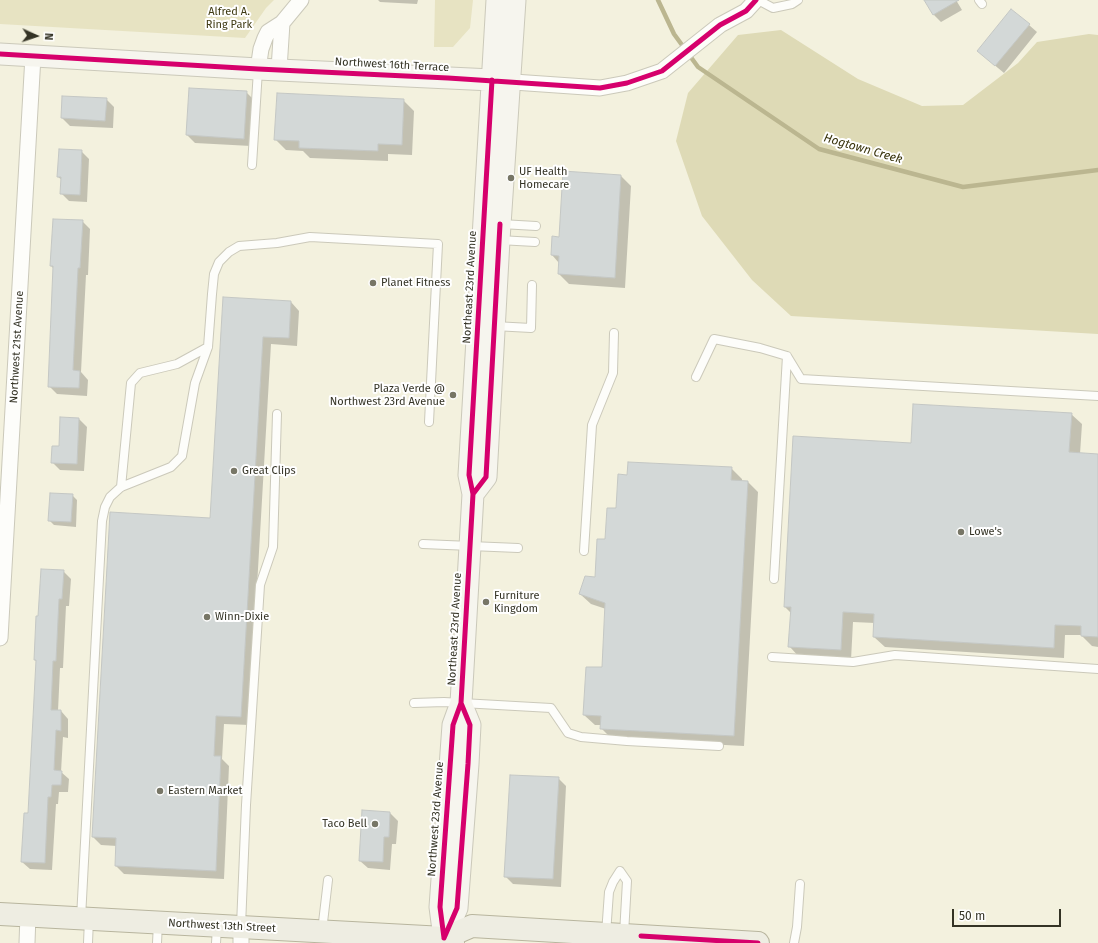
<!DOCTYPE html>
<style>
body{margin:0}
#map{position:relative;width:1098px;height:943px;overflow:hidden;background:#f3f1de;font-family:"Fira Sans",sans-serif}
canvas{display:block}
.north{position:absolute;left:16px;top:16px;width:40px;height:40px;-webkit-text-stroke:3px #fff;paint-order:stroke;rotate:93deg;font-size:11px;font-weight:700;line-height:16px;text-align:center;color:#343325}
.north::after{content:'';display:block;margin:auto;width:14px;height:18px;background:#343325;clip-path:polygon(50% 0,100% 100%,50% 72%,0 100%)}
.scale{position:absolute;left:952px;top:909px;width:109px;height:18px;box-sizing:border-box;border:2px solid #343325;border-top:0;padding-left:5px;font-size:12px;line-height:14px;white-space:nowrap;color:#343325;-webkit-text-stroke:3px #fff;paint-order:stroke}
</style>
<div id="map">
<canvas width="1098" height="943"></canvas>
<div class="north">N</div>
<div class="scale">50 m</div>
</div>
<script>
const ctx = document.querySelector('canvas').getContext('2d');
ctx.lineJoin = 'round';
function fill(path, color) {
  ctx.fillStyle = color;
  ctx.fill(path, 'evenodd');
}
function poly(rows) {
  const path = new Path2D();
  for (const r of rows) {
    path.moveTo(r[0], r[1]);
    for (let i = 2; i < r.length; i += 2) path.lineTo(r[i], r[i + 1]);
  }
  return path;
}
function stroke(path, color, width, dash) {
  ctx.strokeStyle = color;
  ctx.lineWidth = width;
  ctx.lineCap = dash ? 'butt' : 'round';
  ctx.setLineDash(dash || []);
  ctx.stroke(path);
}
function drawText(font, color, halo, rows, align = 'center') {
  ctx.font = font + ' "Fira Sans",sans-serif';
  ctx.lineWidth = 4;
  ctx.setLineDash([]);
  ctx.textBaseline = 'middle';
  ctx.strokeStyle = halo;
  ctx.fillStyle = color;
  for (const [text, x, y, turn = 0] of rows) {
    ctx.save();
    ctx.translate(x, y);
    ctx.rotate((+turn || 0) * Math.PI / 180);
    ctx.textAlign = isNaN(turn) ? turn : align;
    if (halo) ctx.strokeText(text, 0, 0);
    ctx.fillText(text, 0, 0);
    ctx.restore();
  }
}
fill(poly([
 [0,0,274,0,266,8,245,38,0,24],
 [435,0,473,0,470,28,453,47,434,47]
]), '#e7e3c2');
fill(poly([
 [781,30,858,79,922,106,963,105,1018,63,1037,42,1089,34,1098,35,1098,334,791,316,752,280,702,216,676,141,688,93,738,35]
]), '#dedab6');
fill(poly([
 [378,0,418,0,417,4,380,2],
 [925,0,956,0,962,10,941,22,934,15],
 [1029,25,1037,32,1004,73,986,58],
 [190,89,246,92,254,100,251,146,195,143,187,135],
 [106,99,114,107,113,128,70,126,62,118],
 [403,100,414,111,412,155,388,154,388,161,310,158,303,151,286,150,275,139],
 [81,151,89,159,87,202,69,201,61,193,62,180,58,177],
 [621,176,631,186,625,288,569,284,559,274,559,263,552,255,560,238],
 [82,221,90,229,88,275,86,275,81,372,88,380,87,396,57,394,49,386,54,269,51,266],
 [224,298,291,302,299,311,297,346,271,344,249,725,224,724,222,759,229,766,224,879,124,874,116,866,117,846,101,845,93,837,211,519],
 [1071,414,1082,424,1080,454,1098,455,1098,647,1092,646,1081,635,1065,635,1064,658,885,647,874,637,875,623,853,622,851,660,800,658,790,647,791,613,785,607,912,444],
 [61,418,79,419,87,427,84,471,60,470,52,462,60,447],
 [731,468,742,479,742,481,748,482,758,492,744,746,612,739,601,728,602,725,595,725,584,715,603,668,606,609,591,604,580,594,596,578,606,540,628,476],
 [72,495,77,500,76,527,54,525,49,520],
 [63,571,71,579,69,606,66,606,63,668,60,668,58,711,61,711,68,719,68,738,63,737,61,772,69,779,68,792,59,792,58,804,56,804,52,870,30,869,22,862,29,814,37,662,35,660],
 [558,778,566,786,561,887,513,884,505,876],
 [390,813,398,821,396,844,392,844,390,870,368,868,360,861]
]), '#0003');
stroke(poly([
 [658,0,674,34,698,67,819,149,963,187,1098,170]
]), '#bbb690', 4.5);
const building = poly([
 [924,0,959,0,933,15,924,0],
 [1011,9,1030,24,995,66,977,51,1011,9],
 [189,88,247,91,244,139,186,135,189,88],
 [277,93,404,99,402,145,378,144,378,151,299,148,299,141,274,140,277,93],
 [62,96,107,98,105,121,61,118,62,96],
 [59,149,82,150,80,195,60,194,61,177,57,177,59,149],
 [563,171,621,175,615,278,558,274,559,256,551,255,552,236,559,237,563,171],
 [53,219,83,220,80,268,78,268,73,370,80,371,79,388,48,387,53,266,50,266,53,219],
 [223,297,291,301,289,338,263,337,241,717,216,716,214,756,221,756,216,871,115,866,116,838,92,837,110,512,210,518,223,297],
 [913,404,1072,413,1069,452,1098,454,1098,637,1081,636,1081,626,1055,625,1054,648,873,637,874,614,843,612,841,650,788,647,791,607,784,607,793,436,911,443,913,404],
 [60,417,79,418,77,464,51,463,52,446,59,446,60,417],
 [628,462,732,467,731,480,748,481,734,736,600,729,601,716,583,715,586,667,602,667,605,603,579,594,585,576,595,577,597,539,605,539,607,508,616,508,618,474,627,475,628,462],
 [50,493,73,494,71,522,48,521,50,493],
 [41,569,64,570,62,599,59,599,56,661,53,661,51,710,61,710,61,731,56,730,54,770,62,771,61,785,52,785,51,797,48,797,45,863,21,862,24,813,28,813,36,660,34,660,36,616,38,616,41,569],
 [510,775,559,777,553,879,504,877,510,775],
 [362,810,390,812,389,837,384,837,383,862,359,861,362,810]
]);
fill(building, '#d3d8d7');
stroke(building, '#c4c7c4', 1);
const lane = poly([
 [758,0,773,8,792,4,798,0],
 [979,0,982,4],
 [252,165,258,70],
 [501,224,536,226],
 [499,240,535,242],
 [494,326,531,328,532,285],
 [696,377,714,339,760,348,787,356,801,379,1098,396],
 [121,487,131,383,140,373,177,364,208,347],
 [423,544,518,548],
 [584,551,592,425,613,373,614,333],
 [774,579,787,356],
 [772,657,853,662,895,655,1098,669],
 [414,703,444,702,551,708,568,733,581,737,627,741,719,746],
 [81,918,102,521,105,507,110,497,121,487,171,467,182,456,195,383,208,347,212,294,214,274,219,262,229,252,239,246,277,243,310,237,438,244,429,422],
 [241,926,246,805,260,585,273,547,277,414],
 [322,931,328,880],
 [606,934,609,892,613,882,620,871,627,881,624,934],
 [88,943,89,919],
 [157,943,158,923],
 [216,943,217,927],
 [794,943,797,927,800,884]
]);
const street = poly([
 [258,69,261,49,265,38,268,32,282,23,301,0],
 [279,69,282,23],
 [499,81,600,88,627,83,662,71,720,25,746,11,756,0],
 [0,638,33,56],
 [27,943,28,915],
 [241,943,241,927]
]);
const secondary = poly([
 [0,54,258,69,492,80],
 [473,494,486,477,499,240,515,0],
 [444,938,457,908,468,764,470,725,461,703,473,494,469,475,497,0],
 [444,938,440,907,453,725,461,703]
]);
const primary = poly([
 [0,914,444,938,453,943],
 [444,938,472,926,758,943]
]);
stroke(lane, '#cbc9ba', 10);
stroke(street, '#cbc9ba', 17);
stroke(secondary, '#cbc9ba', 23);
stroke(primary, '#b8b59e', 24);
stroke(lane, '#fdfdfa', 8);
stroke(street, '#fdfdfa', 15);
stroke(secondary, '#f6f5ee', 21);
stroke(primary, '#eeede2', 22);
stroke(poly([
 [0,54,258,69,448,78,600,88,627,83,662,71,720,25,746,11,756,0],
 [473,494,486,477,500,224],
 [641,936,758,943],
 [444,938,457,908,468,764,470,725,461,703,473,494,469,475,492,80],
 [444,938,440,907,453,725,461,703]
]), '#d6006c', 5);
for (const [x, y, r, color] of [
 [511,178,4,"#777666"],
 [373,283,4,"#777666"],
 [453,395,4,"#777666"],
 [234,471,4,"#777666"],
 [961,532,4,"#777666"],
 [486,602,4,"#777666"],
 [207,617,4,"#777666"],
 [160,791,4,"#777666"],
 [375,824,4,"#777666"]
]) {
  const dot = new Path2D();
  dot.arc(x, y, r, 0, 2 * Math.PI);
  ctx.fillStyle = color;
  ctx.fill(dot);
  stroke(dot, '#fff', 1.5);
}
drawText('11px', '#3f3a13', '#fff', [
 ["Alfred A.",229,12],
 ["Ring Park",229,25]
]);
drawText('11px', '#343325', '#fff', [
 ["Northwest 16th Terrace",392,65,3],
 ["Northeast 23rd Avenue",470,287,-87],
 ["Northwest 21st Avenue",17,347,-87],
 ["Northeast 23rd Avenue",455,629,-87],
 ["Northwest 23rd Avenue",436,819,-86],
 ["Northwest 13th Street",222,926,3]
]);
drawText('11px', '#343325', '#fff', [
 ["UF Health",519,172],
 ["Homecare",519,185],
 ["Planet Fitness",381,283],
 ["Plaza Verde @",445,389,"right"],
 ["Northwest 23rd Avenue",445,402,"right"],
 ["Great Clips",242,471],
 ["Lowe's",969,532],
 ["Furniture",494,596],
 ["Kingdom",494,609],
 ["Winn-Dixie",215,617],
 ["Eastern Market",168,791],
 ["Taco Bell",367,824,"right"]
], 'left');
drawText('italic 12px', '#3a350e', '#fff', [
 ["Hogtown Creek",863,149,16]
]);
</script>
